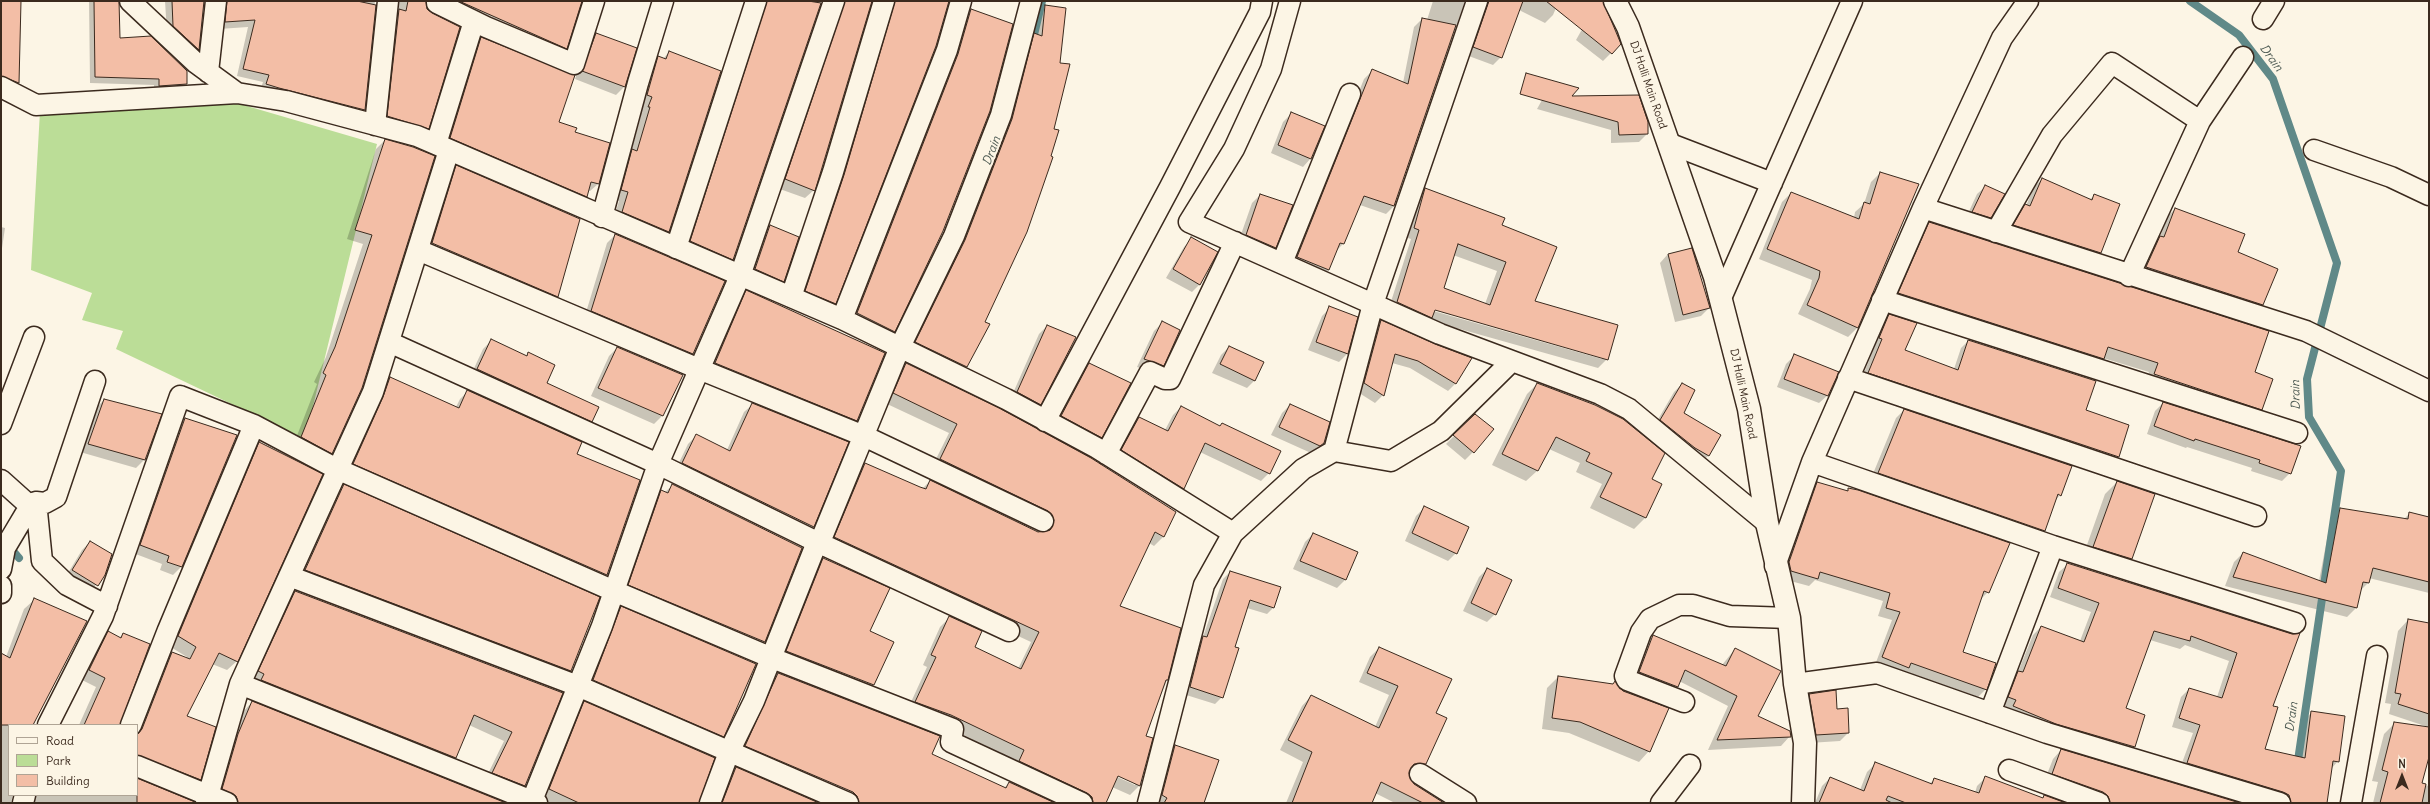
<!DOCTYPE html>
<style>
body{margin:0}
#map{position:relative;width:2430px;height:804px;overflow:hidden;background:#fcf5e5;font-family:Delius,sans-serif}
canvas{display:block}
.frame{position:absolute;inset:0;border:2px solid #3b2a1e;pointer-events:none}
.legend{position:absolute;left:8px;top:724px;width:130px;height:72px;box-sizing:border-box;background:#fcf5e5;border:1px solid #afa495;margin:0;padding:5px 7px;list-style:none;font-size:12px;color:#3b2a1e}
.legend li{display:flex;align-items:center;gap:8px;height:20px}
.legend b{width:20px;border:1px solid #afa495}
.north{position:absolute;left:2382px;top:756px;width:40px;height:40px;-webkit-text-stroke:3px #fcf5e5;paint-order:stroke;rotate:0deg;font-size:11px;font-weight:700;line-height:16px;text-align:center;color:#3b2a1e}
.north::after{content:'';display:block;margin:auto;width:14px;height:18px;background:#3b2a1e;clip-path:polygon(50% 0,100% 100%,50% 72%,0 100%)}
</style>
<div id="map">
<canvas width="2430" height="804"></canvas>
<div class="frame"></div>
<ul class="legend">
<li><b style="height:5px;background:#fcf5e5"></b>Road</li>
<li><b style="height:11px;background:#bbdd97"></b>Park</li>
<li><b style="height:11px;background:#f3bea6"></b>Building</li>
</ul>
<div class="north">N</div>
</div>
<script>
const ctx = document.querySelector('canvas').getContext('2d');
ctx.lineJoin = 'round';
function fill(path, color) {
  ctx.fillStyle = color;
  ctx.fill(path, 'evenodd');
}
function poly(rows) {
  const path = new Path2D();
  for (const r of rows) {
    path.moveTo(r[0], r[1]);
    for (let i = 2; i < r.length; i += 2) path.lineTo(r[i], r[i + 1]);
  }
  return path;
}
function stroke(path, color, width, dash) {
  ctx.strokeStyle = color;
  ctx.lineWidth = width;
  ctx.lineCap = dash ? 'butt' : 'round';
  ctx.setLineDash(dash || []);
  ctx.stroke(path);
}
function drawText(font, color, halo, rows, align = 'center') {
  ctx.font = font + ' Delius,sans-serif';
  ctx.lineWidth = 4;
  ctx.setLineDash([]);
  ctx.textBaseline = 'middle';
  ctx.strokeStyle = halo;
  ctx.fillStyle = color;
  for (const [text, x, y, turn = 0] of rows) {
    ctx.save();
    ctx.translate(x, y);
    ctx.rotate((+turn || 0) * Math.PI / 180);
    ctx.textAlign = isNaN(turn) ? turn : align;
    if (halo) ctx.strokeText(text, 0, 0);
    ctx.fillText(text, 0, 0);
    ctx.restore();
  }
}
fill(poly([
 [223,99,377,144,305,439,116,349,123,331,82,320,92,293,31,270,40,111]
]), '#bbdd97');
fill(poly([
 [89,1,118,1,119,39,186,84,180,90,154,92,154,85,90,83],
 [165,1,205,1,198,49,191,56,167,33],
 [217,1,375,1,364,110,357,117,260,91,263,82,237,76,248,27,219,29],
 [389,1,425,1,427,10,459,28,428,128,421,135,381,123],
 [442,1,581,1,566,48,559,55],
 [759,1,821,1,733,259,724,268,682,250],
 [833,1,871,1,814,190,805,198,777,188],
 [882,1,948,1,835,303,826,312,797,299],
 [1433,1,1465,1,1394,206,1386,214,1360,205,1343,244,1335,252,1329,270,1321,278,1289,265,1364,79,1372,71,1403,83,1414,27,1422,19,1427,20],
 [1475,1,1559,1,1553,15,1545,23,1519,10,1501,57,1493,65,1466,55],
 [1601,1,1620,44,1603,61,1576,40,1594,8],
 [1046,6,1053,129,984,322,966,367,958,374,908,350,1027,42,1035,34,1038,14],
 [971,10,894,331,886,339,850,321,964,17],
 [596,34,624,87,616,95,575,79,588,42],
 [481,39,558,123,574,133,598,184,590,191,587,190,586,196,578,203,443,145,474,46],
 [669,52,668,231,659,241,613,221,619,201,613,199,623,160,631,151,641,116,640,116,643,106,638,104,649,66,659,57,663,59],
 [1547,91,1569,97,1647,134,1639,142,1611,143,1611,130,1537,109],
 [1291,114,1311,158,1303,167,1271,153,1283,122],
 [385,140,413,148,332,453,322,462,293,446,317,384,314,382,326,357,363,244,347,239,376,149],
 [456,167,557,296,549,304,424,251,448,175],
 [1880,173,1857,328,1848,337,1798,314,1810,289,1812,280,1759,259,1782,202,1791,193,1854,218,1855,212,1864,204,1871,182],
 [2042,179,2089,200,2095,195,2100,252,2092,260,2006,233,2018,213,2026,206,2034,187],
 [1986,186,1990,217,1982,225,1965,220,1977,194],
 [1425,190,1501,225,1534,301,1607,359,1598,368,1428,320,1388,311,1411,239,1405,237,1416,199],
 [1453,255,1497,271,1485,304,1442,288],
 [1430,308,1602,357,1602,359,1430,310],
 [1260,195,1292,205,1275,248,1267,256,1238,243,1252,203],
 [2175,209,2236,253,2262,304,2255,312,2139,274,2153,244,2160,237,2168,216],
 [1930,223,2254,372,2261,409,2252,418,2145,383,2149,372,2103,358,2094,368,1890,302,1920,233],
 [770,226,783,281,775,289,747,277,762,234],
 [1,227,5,228,1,255],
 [615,235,693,354,684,362,584,319,607,243],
 [1192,239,1200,284,1192,292,1166,278,1184,247],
 [1668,254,1709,308,1701,316,1675,322,1660,263],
 [747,292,856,420,842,435,701,377,732,306],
 [1330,308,1356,318,1347,354,1339,362,1308,350,1322,316],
 [1889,315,1904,351,1954,369,1961,348,1968,341,2085,410,2128,426,2118,457,2110,464,1861,380,1875,346,1872,345,1882,323],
 [1381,321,1471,359,1456,383,1448,391,1410,368,1392,363,1383,395,1375,403,1356,391,1373,329],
 [1162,323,1163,365,1155,373,1137,367,1154,331],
 [1047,326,1040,404,1032,412,1010,400,1039,334],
 [491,341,526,356,528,354,545,384,591,421,583,429,470,377,483,349],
 [1229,347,1255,380,1247,388,1212,373,1221,355],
 [617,348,682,375,662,416,654,424,591,396,609,356],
 [1794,356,1828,395,1819,403,1777,387,1786,364],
 [906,364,1164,536,1154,546,1149,543,1119,607,1167,680,1145,736,1140,785,1130,795,1112,787,1105,803,1077,803,1010,770,1015,760,941,724,907,711,927,667,923,665,940,627,950,617,974,647,1018,669,1031,642,826,547,856,473,865,464,922,489,930,481,1038,532,1044,532,1044,524,931,469,949,433,885,403,897,373],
 [1114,773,1135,782,1135,785,1113,775],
 [1089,364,1101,437,1089,449,1050,428,1077,376],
 [390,378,456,407,460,399,468,391,575,455,639,481,606,575,598,583,346,472,382,386],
 [1537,384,1651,480,1661,484,1645,518,1634,529,1590,508,1602,484,1576,472,1580,463,1549,449,1537,471,1526,481,1492,465,1527,394],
 [1682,384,1682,414,1720,435,1708,456,1700,464,1653,428,1674,392],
 [104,400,160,414,144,460,136,468,80,452,96,408],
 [2163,403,2290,473,2282,481,2251,471,2252,468,2187,447,2186,448,2147,434,2155,411],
 [753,404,847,443,813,527,805,535,675,471,688,444,696,436,727,450,744,412],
 [1290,405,1323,443,1311,453,1271,435,1282,413],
 [1181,407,1269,473,1261,481,1200,452,1183,488,1175,496,1114,458,1131,426,1139,418,1165,430,1173,415],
 [1904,410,2060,495,2055,501,2044,530,2036,538,1870,481,1896,418],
 [1475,415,1473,452,1465,460,1446,444],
 [185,419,236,436,181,567,173,575,160,570,162,564,133,553,177,426],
 [259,444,237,661,227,670,212,664,186,717,200,779,190,789,137,768,137,725,163,662,172,653,187,659,187,657,169,646,250,453],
 [2117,482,2131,559,2119,571,2082,559,2105,494],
 [1817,483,1846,492,1849,489,1988,592,1980,600,1961,652,1986,689,1978,697,1904,671,1900,675,1875,665,1892,620,1878,616,1883,601,1815,580,1809,586,1783,579,1781,570,1809,491],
 [673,485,801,548,764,642,755,651,620,594,652,500,662,491,665,492],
 [344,486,571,671,562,679,297,578,335,494],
 [1424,508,1456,553,1448,561,1405,541,1416,516],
 [2340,509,2403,520,2410,513,2429,518,2429,593,2369,578,2368,583,2360,591,2356,608,2347,617,2225,586,2234,562,2243,553,2319,581,2331,518],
 [1313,534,1357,553,1345,580,1337,588,1293,569,1305,542],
 [90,542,104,574,89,594,65,578,82,550],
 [823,559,869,632,892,642,873,685,865,693,779,659,815,567],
 [2068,564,2291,635,2272,707,2263,750,2298,757,2303,721,2312,712,2338,761,2331,769,2326,803,2278,803,2179,771,2193,733,2172,727,2181,697,2189,689,2217,697,2229,661,2185,645,2180,649,2150,640,2125,709,2144,715,2134,747,2126,755,2006,715,2008,708,2001,706,2010,680,2018,672,2033,635,2041,627,2080,641,2091,612,2050,597,2059,572],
 [1487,569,1495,614,1487,622,1463,611,1479,577],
 [1230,572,1273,608,1267,614,1247,608,1233,647,1222,697,1215,704,1183,694,1196,644,1203,637,1223,579],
 [295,592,562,693,525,785,516,794,484,782,504,741,469,725,455,758,447,766,250,680,287,601],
 [34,600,33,725,9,725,9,795,13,795,11,803,1,803,1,654,6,657,24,609],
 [621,608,723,736,715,744,585,688,613,616],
 [2408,620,2429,624,2428,727,2389,714,2391,704,2385,703,2398,631],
 [108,633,119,638,123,634,120,725,79,725,96,687,80,679,99,642],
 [1653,636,1722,665,1735,649,1757,717,1790,736,1781,746,1708,750,1728,706,1679,681,1667,696,1630,682,1643,646],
 [1379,648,1435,714,1425,764,1415,773,1407,773,1413,784,1444,803,1395,803,1375,793,1371,803,1286,803,1303,762,1280,750,1302,706,1311,696,1375,727,1389,695,1359,682,1370,657],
 [778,674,931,755,1004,788,1009,783,1037,803,844,803,736,755,769,683],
 [1558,677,1622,692,1649,751,1639,762,1569,733,1542,729,1547,688],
 [1810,695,1836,710,1848,733,1840,741,1809,743,1802,703],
 [252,702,503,803,222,803,213,798,229,744,243,712],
 [584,702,698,803,539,803,575,712],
 [2394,724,2429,728,2429,753,2421,784,2429,786,2429,803,2373,803,2378,782,2372,781,2384,734],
 [1175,747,1203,803,1154,803,1166,756],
 [2061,750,2237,803,2098,803,2044,782,2053,759],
 [1876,763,1929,784,1934,780,1975,793,1977,786,1986,777,2042,799,2044,796,2063,803,1815,803,1822,786,1830,778,1860,790,1867,772],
 [736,768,817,803,717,803,727,777],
 [137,780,194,803,26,803,21,795,137,795]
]), '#0003');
stroke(poly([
 [2190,1,2239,35,2273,79,2337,263,2307,379,2309,417,2341,471,2297,767],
 [1032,43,1042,1],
 [8,545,19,558]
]), '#608988', 8);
const building = poly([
 [1,1,21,1,19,83,1,76,1,1],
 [94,1,119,1,120,38,151,36,187,71,187,84,159,86,159,79,95,77,94,1],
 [172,1,204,1,199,50,173,26,172,1],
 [227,1,357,1,376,5,365,110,279,88,266,84,269,75,243,69,255,20,225,22,227,1],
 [408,1,426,1,427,9,432,13,460,27,429,129,387,116,399,9,406,11,408,1],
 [459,1,582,1,567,49,459,1],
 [767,1,808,1,821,3,733,260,690,241,767,1],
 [845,1,872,1,815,191,785,179,845,1],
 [895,1,949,1,936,46,836,304,805,291,844,175,895,1],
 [1489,1,1523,1,1502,58,1473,47,1489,1],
 [1546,1,1603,1,1621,44,1612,54,1546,1],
 [1045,5,1066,8,1060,63,1070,64,1054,129,1059,130,1051,156,1053,157,1027,232,985,322,990,324,967,367,915,342,965,240,1012,119,1034,33,1042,36,1045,5],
 [971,9,1013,24,990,111,943,231,895,332,857,313,958,54,971,9],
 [1422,18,1456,25,1394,206,1364,196,1344,244,1340,243,1329,270,1297,257,1372,69,1408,84,1422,18],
 [596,33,637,48,625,87,582,71,596,33],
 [481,37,575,75,559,122,577,128,575,132,610,143,599,184,591,182,587,197,450,138,481,37],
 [669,51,721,71,669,232,622,212,628,192,621,190,632,149,637,151,650,107,648,107,652,97,647,95,658,56,666,59,669,51],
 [1526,73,1579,88,1572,96,1639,95,1648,122,1648,134,1619,135,1618,122,1520,94,1526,73],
 [1291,112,1325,126,1311,159,1278,145,1291,112],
 [385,139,413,147,435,156,362,388,332,454,301,437,326,375,323,373,335,347,372,235,355,230,385,139],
 [456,165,580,219,558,297,432,243,456,165],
 [1880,172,1919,184,1858,328,1807,305,1819,278,1820,271,1767,249,1791,192,1859,219,1864,202,1870,204,1880,172],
 [2042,178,2092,200,2094,194,2120,204,2101,253,2013,225,2025,204,2030,206,2042,178],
 [1985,185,2005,194,1991,218,1972,212,1985,185],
 [1425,188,1505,218,1502,225,1557,247,1535,301,1618,325,1608,360,1435,310,1432,318,1397,302,1419,230,1414,228,1425,188],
 [1458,244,1506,262,1490,305,1444,288,1458,244],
 [1260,194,1293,205,1276,248,1246,235,1260,194],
 [2175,208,2245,234,2238,252,2278,269,2263,305,2146,267,2160,236,2164,237,2175,208],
 [1929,222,2269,331,2255,372,2273,379,2262,410,2154,374,2158,363,2108,347,2104,359,1898,293,1929,222],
 [770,225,799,237,784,282,755,269,770,225],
 [615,234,725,281,693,354,591,311,615,234],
 [1191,237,1218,252,1200,285,1173,269,1191,237],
 [1692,248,1710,308,1683,315,1668,254,1692,248],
 [746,290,885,353,857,421,715,363,746,290],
 [1329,306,1358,317,1348,354,1316,342,1329,306],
 [1889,314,1917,323,1905,350,1958,370,1968,340,2096,381,2086,410,2129,425,2119,457,1868,373,1882,339,1879,338,1889,314],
 [1381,320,1435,344,1472,358,1456,384,1418,361,1395,354,1384,396,1364,383,1381,320],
 [1162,321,1180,330,1164,366,1144,359,1162,321],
 [1047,325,1076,337,1041,405,1017,392,1047,325],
 [491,339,527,356,528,352,555,365,547,383,599,407,592,422,477,369,491,339],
 [1229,346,1264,362,1255,381,1220,364,1229,346],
 [617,347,683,375,663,416,598,388,617,347],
 [1794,354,1839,372,1828,396,1784,379,1794,354],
 [906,363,1001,409,1091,458,1176,512,1164,537,1155,532,1120,606,1181,628,1168,680,1166,680,1146,736,1153,738,1140,786,1118,776,1106,803,1093,803,1092,797,1087,793,1019,761,1024,750,951,715,915,702,936,657,931,655,949,616,982,631,975,647,1021,669,1039,632,834,537,865,463,920,487,926,489,930,480,1038,532,1050,530,1054,520,1048,511,940,459,957,424,893,393,906,363],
 [1089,363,1131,383,1102,438,1061,416,1089,363],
 [390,377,459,408,467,390,582,442,577,454,640,480,607,575,353,464,383,397,390,377],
 [1537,383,1595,405,1623,419,1665,453,1652,479,1662,484,1646,518,1600,497,1612,473,1586,461,1590,453,1556,437,1538,471,1502,454,1537,383],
 [1682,383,1695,390,1684,413,1721,435,1709,456,1695,448,1660,420,1682,383],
 [104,399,162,414,145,460,88,444,104,399],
 [2163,402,2301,446,2291,474,2259,463,2260,460,2195,439,2194,441,2154,426,2163,402],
 [752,403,849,442,814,527,682,463,696,434,730,451,752,403],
 [1290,404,1330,422,1324,443,1320,446,1279,427,1290,404],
 [1181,406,1220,426,1222,423,1281,451,1270,474,1205,443,1184,489,1121,450,1139,417,1168,431,1181,406],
 [1904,409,2072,466,2061,496,2058,494,2045,531,1878,473,1904,409],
 [1475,414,1494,429,1474,453,1453,435,1475,414],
 [185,418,237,435,182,567,167,562,169,556,140,545,185,418],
 [259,442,323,474,238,662,219,653,187,716,216,727,201,780,137,755,137,735,142,729,172,652,190,659,196,647,178,636,259,442],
 [2117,481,2155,494,2132,559,2093,547,2117,481],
 [1817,482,1848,491,1848,488,1858,490,2010,543,1989,593,1984,591,1963,652,1996,663,1987,690,1911,663,1909,668,1882,657,1900,612,1886,608,1890,593,1820,572,1818,579,1791,571,1789,562,1817,482],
 [344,484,600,597,571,671,305,570,344,484],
 [672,484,802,548,765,642,628,585,661,490,668,493,672,484],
 [1424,506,1469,527,1457,554,1412,533,1424,506],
 [2340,508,2408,519,2409,512,2429,517,2429,582,2373,568,2369,583,2363,582,2357,608,2233,577,2243,552,2326,583,2340,508],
 [1313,533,1358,552,1346,580,1300,561,1313,533],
 [90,541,112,554,105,575,98,586,72,570,90,541],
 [823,558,890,588,870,631,894,642,874,685,786,651,823,558],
 [2067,563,2292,634,2300,633,2273,706,2278,707,2265,749,2305,758,2311,711,2345,716,2339,762,2333,761,2327,803,2291,803,2289,795,2283,792,2187,763,2200,725,2179,718,2189,688,2222,698,2237,653,2191,636,2190,641,2154,631,2126,708,2145,715,2135,747,2056,724,2013,706,2016,700,2008,697,2018,671,2023,672,2041,626,2084,642,2099,603,2058,588,2067,563],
 [1487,568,1512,580,1496,615,1471,603,1487,568],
 [1230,571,1281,587,1274,608,1250,600,1235,647,1239,648,1223,698,1190,687,1203,636,1207,637,1230,571],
 [295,591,563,693,525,786,492,773,512,732,474,715,456,758,261,680,264,674,258,671,295,591],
 [34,598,87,621,33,725,1,725,1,653,10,658,34,598],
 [621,606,756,664,724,737,593,680,621,606],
 [2408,619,2429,623,2429,714,2398,704,2401,694,2395,693,2408,619],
 [108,631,121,638,123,633,150,644,120,725,84,725,105,678,89,670,108,631],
 [1653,635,1726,666,1735,648,1781,671,1758,716,1790,731,1791,737,1717,740,1737,696,1685,670,1678,687,1639,672,1653,635],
 [1379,647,1452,679,1436,713,1447,718,1426,764,1414,764,1409,773,1414,784,1444,803,1423,803,1381,782,1372,803,1292,803,1312,752,1288,740,1311,695,1379,728,1398,686,1367,673,1379,647],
 [778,673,940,736,932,754,1006,788,1009,782,1055,803,859,803,857,796,853,792,745,746,778,673],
 [1558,676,1613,684,1615,681,1623,691,1669,708,1650,752,1580,722,1552,718,1558,676],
 [1836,690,1837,709,1848,708,1849,733,1816,735,1809,694,1836,690],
 [252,701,506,803,238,803,236,796,222,789,238,734,252,701],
 [584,701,715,758,699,803,579,803,549,789,584,701],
 [2394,722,2429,727,2429,757,2422,783,2426,784,2422,803,2380,803,2388,772,2382,770,2394,722],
 [1175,745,1219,760,1204,803,1164,803,1167,798,1162,795,1175,745],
 [2061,749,2240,803,2110,803,2108,796,2103,792,2052,774,2061,749],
 [1875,762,1932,784,1934,778,1979,793,1985,776,2043,798,2044,795,2066,803,1906,803,1888,796,1886,800,1892,803,1819,803,1830,777,1864,791,1875,762],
 [736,767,819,803,722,803,736,767],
 [137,778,195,802,195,803,137,803,137,778]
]);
fill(building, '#f3bea6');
stroke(building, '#3b2a1e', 1);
const minor = poly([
 [130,1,196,63,237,93,286,101,417,136,842,319,1006,399,1097,448,1233,533],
 [437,1,437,3,486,27,574,64,594,1],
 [2263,19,2274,1],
 [208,72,216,1],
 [1,87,36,105,237,93],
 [375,125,388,1],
 [1668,143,1772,183],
 [436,144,474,21],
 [2314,150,2391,177,2429,195],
 [1923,208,2306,331,2429,391],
 [602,217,638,83,663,1],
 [1996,232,2052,135,2112,63,2200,121],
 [676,248,756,1],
 [418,250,699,369,864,436,1043,521],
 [1282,263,1350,94],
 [2129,276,2200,121,2243,57],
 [791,297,833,172,884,1],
 [1721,298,1852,1],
 [1882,300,2297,433],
 [842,319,947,50,961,1],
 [389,342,658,464,817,542,1009,631],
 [1512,361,1600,394,1629,409,1767,523],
 [1848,378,2256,516],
 [1045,421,1170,187,1260,12,1262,1],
 [1,424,34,337],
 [1334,451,1373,304,1477,1],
 [1106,454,1150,372,1165,379,1170,379,1235,242],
 [1812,462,2053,546,2295,623],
 [1,480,30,506],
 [36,502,42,561,67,585,107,606],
 [1775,566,1812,462,1923,208,2002,38,2028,1],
 [1,569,5,548,30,506,36,502,45,503,56,497,95,381],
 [289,576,578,686,848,803],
 [1,586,1,593],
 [240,684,537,803],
 [1795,684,1877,673,2047,733,2280,803],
 [1684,702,1627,680,1625,676,1641,632,1650,619,1679,605,1693,605,1730,616,1789,618],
 [1990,713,2053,546],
 [48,725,103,616,180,396,254,425,337,469,614,591,772,658,953,729,951,742,1082,803],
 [131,725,168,630,254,425],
 [137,766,227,803],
 [2009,770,2099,803],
 [1420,774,1466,803],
 [23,803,25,795],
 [206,803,240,684,373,392,449,150],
 [531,803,602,626,658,464,740,276,834,1],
 [710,803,729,752,754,701,817,542,820,542,900,347,954,236,1001,115,1031,1],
 [1148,803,1204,585,1233,533,1303,469,1334,451,1391,461,1441,431,1512,361,1440,334,1189,222,1234,149,1271,69,1290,1],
 [1661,803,1690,765],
 [2351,803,2377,656]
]);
const tertiary = poly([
 [1615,1,1628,27,1715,277,1749,409,1767,523,1789,618,1795,684,1805,743,1803,803]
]);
stroke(minor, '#3b2a1e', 23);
stroke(tertiary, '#3b2a1e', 25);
stroke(minor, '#fcf5e5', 20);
stroke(tertiary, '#fcf5e5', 22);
drawText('11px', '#3b2a1e', '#fcf5e5', [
 ["DJ Halli Main Road",1648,85,71],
 ["DJ Halli Main Road",1743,394,78]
]);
drawText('italic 12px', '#4d5a53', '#fcf5e5', [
 ["Drain",2271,58,54],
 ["Drain",992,151,-69],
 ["Drain",2296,395,-91],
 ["Drain",2292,717,-82]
]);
</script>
